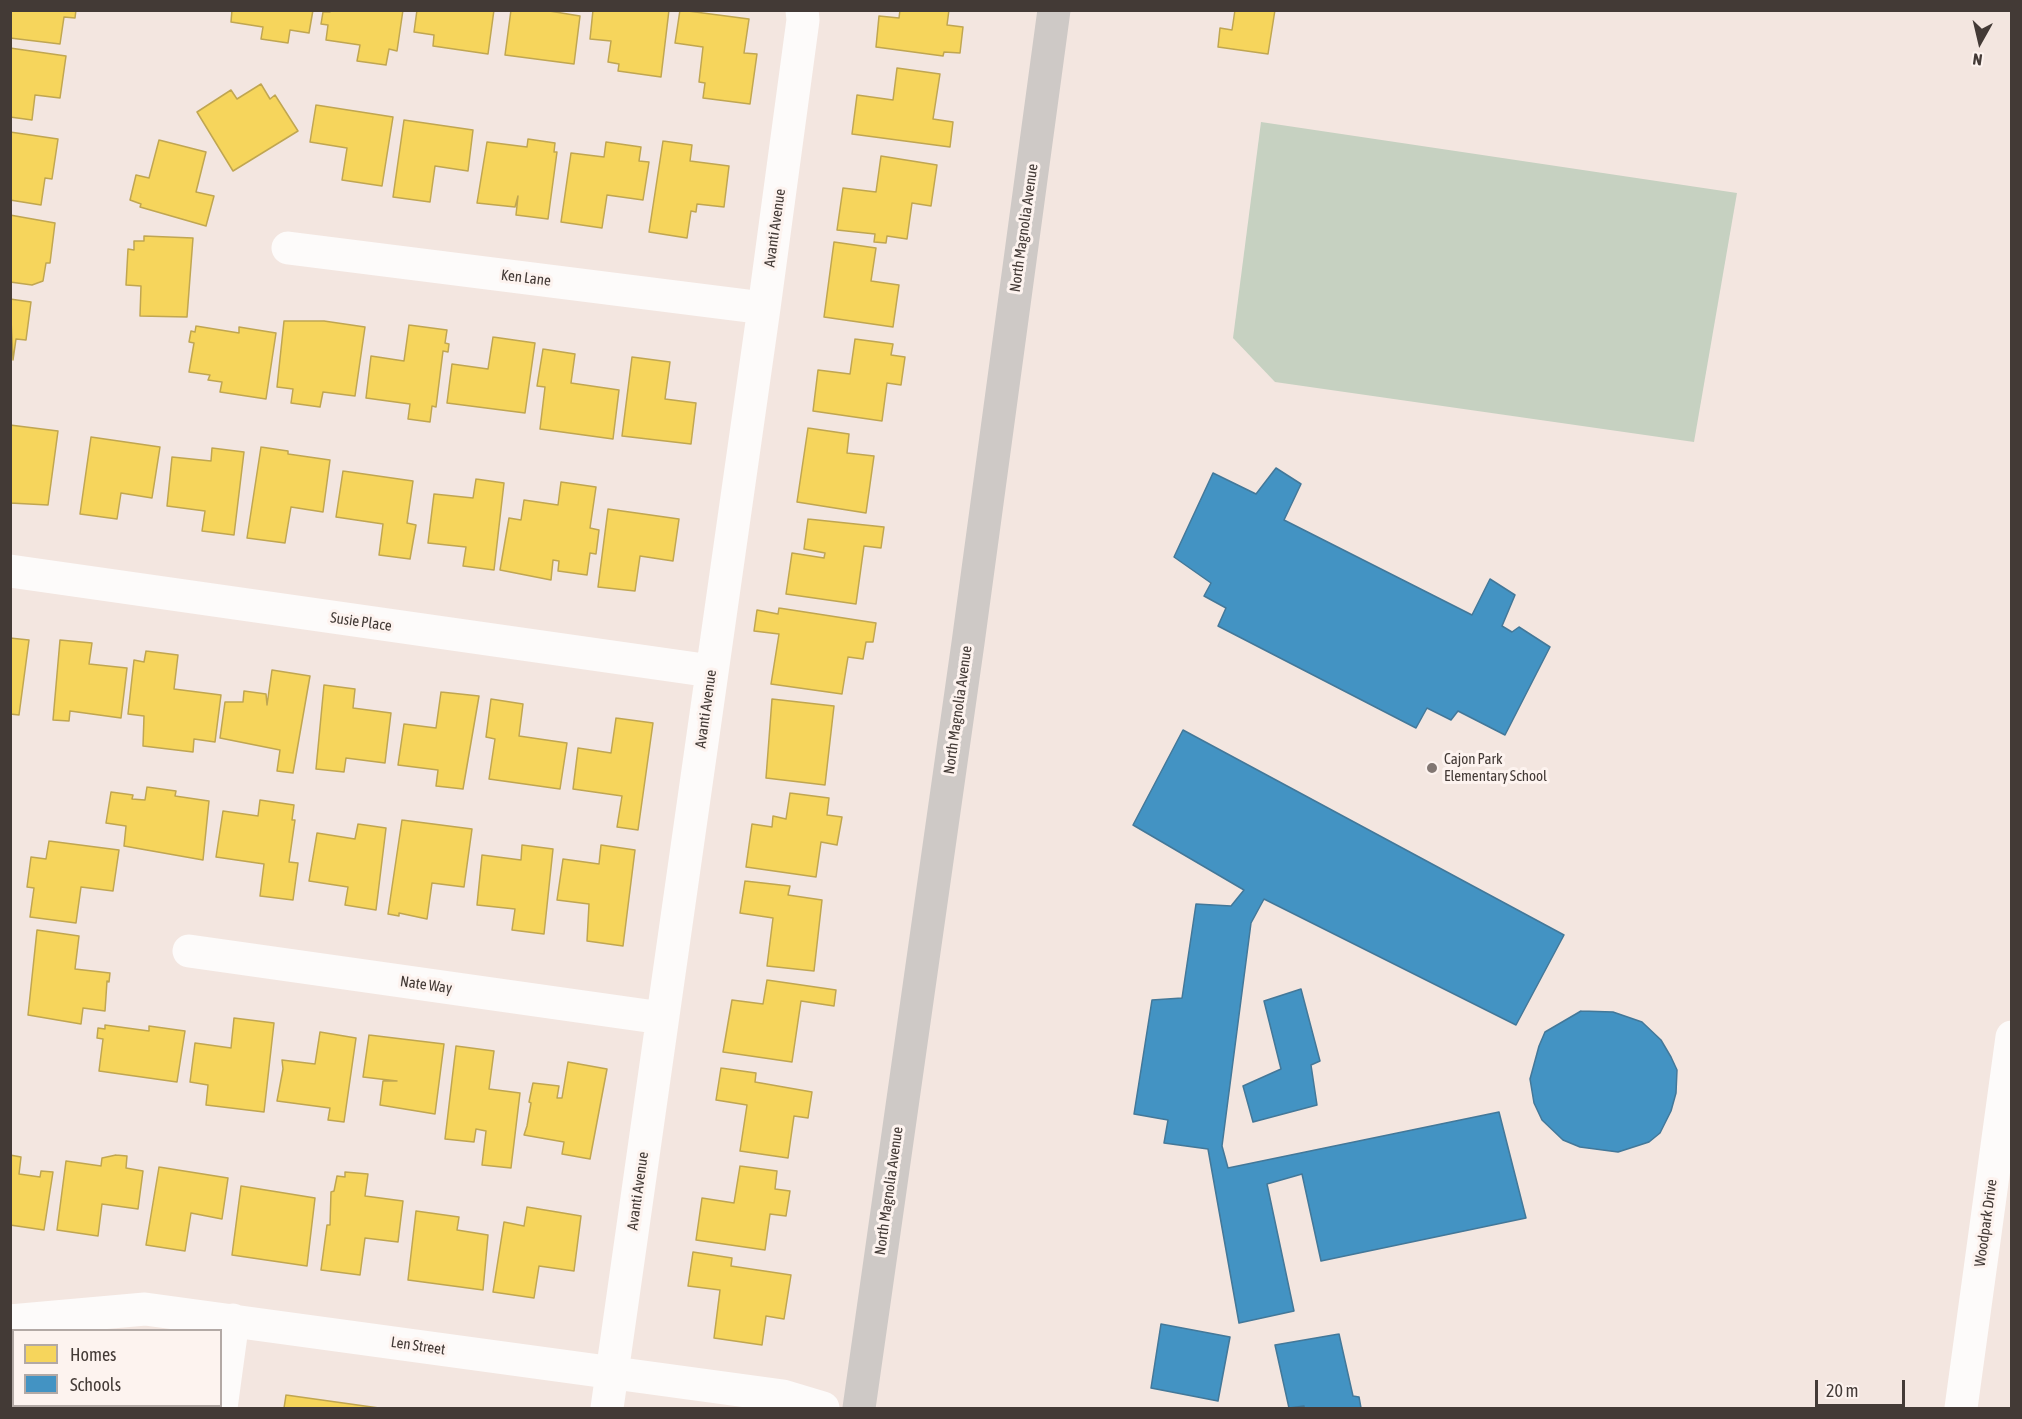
<!DOCTYPE html>
<style>
body{margin:0}
#map{position:relative;width:2022px;height:1419px;overflow:hidden;background:#f3e6e0;font-family:"Asap Condensed",sans-serif}
canvas{display:block}
.frame{position:absolute;inset:0;border:12px solid #433a36;pointer-events:none}
.legend{position:absolute;left:12px;top:1329px;width:210px;height:78px;box-sizing:border-box;background:#fdf3ef;border:2px solid #b3a9a5;margin:0;padding:8px 10px;list-style:none;font-size:18px;color:#433a36}
.legend li{display:flex;align-items:center;gap:12px;height:30px}
.legend b{width:30px;border:2px solid #b3a9a5}
.north{position:absolute;left:1950px;top:12px;width:60px;height:60px;-webkit-text-stroke:4px #fdf3ef;paint-order:stroke;rotate:188deg;font-size:16px;font-weight:700;line-height:24px;text-align:center;color:#433a36}
.north::after{content:'';display:block;margin:auto;width:21px;height:27px;background:#433a36;clip-path:polygon(50% 0,100% 100%,50% 72%,0 100%)}
.scale{position:absolute;left:1815px;top:1380px;width:90px;height:27px;box-sizing:border-box;border:3px solid #433a36;border-top:0;padding-left:8px;font-size:18px;line-height:21px;white-space:nowrap;color:#433a36;-webkit-text-stroke:4px #fdf3ef;paint-order:stroke}
</style>
<div id="map">
<canvas width="2022" height="1419"></canvas>
<div class="frame"></div>
<ul class="legend">
<li><b style="height:16px;background:#f6d55c"></b>Homes</li>
<li><b style="height:16px;background:#4393c3"></b>Schools</li>
</ul>
<div class="north">N</div>
<div class="scale">20 m</div>
</div>
<script>
const ctx = document.querySelector('canvas').getContext('2d');
ctx.lineJoin = 'round';
function fill(path, color) {
  ctx.fillStyle = color;
  ctx.fill(path, 'evenodd');
}
function poly(rows) {
  const path = new Path2D();
  for (const r of rows) {
    path.moveTo(r[0], r[1]);
    for (let i = 2; i < r.length; i += 2) path.lineTo(r[i], r[i + 1]);
  }
  return path;
}
function stroke(path, color, width, dash) {
  ctx.strokeStyle = color;
  ctx.lineWidth = width;
  ctx.lineCap = dash ? 'butt' : 'round';
  ctx.setLineDash(dash || []);
  ctx.stroke(path);
}
function drawText(font, color, halo, rows, align = 'center') {
  ctx.font = font + ' "Asap Condensed",sans-serif';
  ctx.lineWidth = 6;
  ctx.setLineDash([]);
  ctx.textBaseline = 'middle';
  ctx.strokeStyle = halo;
  ctx.fillStyle = color;
  for (const [text, x, y, turn = 0] of rows) {
    ctx.save();
    ctx.translate(x, y);
    ctx.rotate((+turn || 0) * Math.PI / 180);
    ctx.textAlign = isNaN(turn) ? turn : align;
    if (halo) ctx.strokeText(text, 0, 0);
    ctx.fillText(text, 0, 0);
    ctx.restore();
  }
}
fill(poly([
 [1261,122,1737,193,1694,442,1275,382,1233,338]
]), '#c6d1c1');
const homes = poly([
 [10,10,76,10,75,18,64,17,60,44,10,38,10,10],
 [232,10,313,10,309,33,290,30,288,43,261,39,263,27,231,22,232,10],
 [325,10,403,10,397,51,389,49,386,65,357,61,360,45,326,40,328,25,321,24,323,12,330,12,325,10],
 [417,10,494,10,488,54,433,46,434,35,414,32,417,10],
 [511,10,543,10,580,16,574,64,505,55,511,10],
 [593,10,669,10,661,77,618,71,619,64,608,62,611,41,590,39,593,10],
 [680,10,749,19,744,53,757,54,750,104,703,98,705,83,699,82,703,47,675,43,680,10],
 [900,10,949,10,947,25,963,27,960,53,944,52,943,56,876,47,879,16,899,18,900,10],
 [1235,10,1275,10,1268,54,1218,47,1220,28,1232,30,1235,10],
 [10,48,66,56,60,98,35,95,32,120,10,117,10,48],
 [897,68,940,74,933,119,953,122,950,147,852,134,857,95,893,100,897,68],
 [261,84,270,99,275,95,298,131,233,171,197,112,231,90,237,99,261,84],
 [316,105,393,117,382,186,342,180,347,148,310,142,316,105],
 [404,120,473,130,468,171,435,166,430,202,393,197,404,120],
 [10,132,58,139,52,179,45,178,41,205,10,200,10,132],
 [528,139,555,143,554,152,557,152,548,219,516,215,518,196,515,207,477,203,487,142,527,147,528,139],
 [159,140,206,152,196,192,214,196,206,226,140,207,141,204,130,200,136,175,149,178,159,140],
 [663,141,692,145,690,161,729,166,724,207,697,204,696,212,691,211,687,238,649,232,663,141],
 [606,142,641,147,639,161,649,162,643,200,607,195,602,228,561,222,571,153,604,157,606,142],
 [881,156,937,165,931,206,912,203,907,239,887,236,886,243,874,242,875,234,837,230,843,188,876,192,881,156],
 [10,215,55,223,50,263,46,263,43,281,32,285,10,282,10,215],
 [144,236,193,238,187,317,140,316,141,286,126,285,128,249,134,250,134,241,144,241,144,236],
 [834,242,876,248,871,281,899,285,893,327,824,317,834,242],
 [10,299,31,302,26,340,16,339,13,360,10,299],
 [284,321,324,321,365,327,355,396,323,392,320,407,291,403,293,389,277,387,284,321],
 [409,325,447,330,445,343,449,344,448,352,443,351,436,407,432,406,430,422,408,419,410,404,366,398,371,356,404,361,409,325],
 [196,326,239,333,239,327,276,333,266,399,220,392,222,382,208,380,210,375,189,372,194,343,189,342,191,331,195,332,196,326],
 [493,337,535,343,525,413,447,403,452,364,488,369,493,337],
 [855,339,893,344,891,355,905,357,901,385,887,383,882,421,813,411,818,370,850,374,855,339],
 [543,349,575,354,571,383,619,390,613,439,540,429,545,387,537,386,543,349],
 [632,357,670,362,665,399,696,403,691,444,622,436,632,357],
 [10,425,58,431,48,505,10,503,10,425],
 [808,428,849,434,847,453,874,456,866,513,797,502,808,428],
 [91,437,160,447,152,498,121,493,117,519,80,514,91,437],
 [261,447,288,451,288,454,330,460,323,512,291,507,285,543,247,538,261,447],
 [212,448,244,452,234,535,202,531,205,511,167,506,172,457,211,461,212,448],
 [343,471,413,481,407,523,416,525,410,559,379,555,383,524,336,517,343,471],
 [476,479,504,483,494,570,463,566,466,547,428,543,434,494,473,498,476,479],
 [561,482,596,487,590,528,599,530,596,554,590,553,587,575,558,571,559,561,553,560,551,580,500,570,509,518,521,520,524,500,558,505,561,482],
 [608,509,679,519,673,561,640,556,635,591,598,587,608,509],
 [808,519,884,527,881,548,864,546,856,604,786,594,792,553,824,558,825,553,804,549,808,519],
 [779,608,876,623,873,642,866,642,863,659,848,657,842,694,771,684,779,634,754,631,757,610,778,614,779,608],
 [10,638,29,640,19,715,10,714,10,638],
 [60,640,92,643,89,664,127,668,121,718,70,711,69,721,53,720,60,640],
 [146,651,178,655,174,689,221,695,215,742,194,739,193,752,143,746,144,716,128,714,134,660,144,662,146,651],
 [272,670,310,676,293,773,277,771,280,750,220,738,225,702,243,702,244,691,266,694,267,705,272,670],
 [324,685,355,689,353,708,391,713,385,763,346,758,344,772,316,769,324,685],
 [441,692,479,696,463,789,436,786,438,770,398,765,404,724,436,728,441,692],
 [491,699,523,704,519,736,567,743,560,789,489,779,495,739,486,737,491,699],
 [772,699,834,706,825,785,766,778,772,699],
 [616,718,653,723,638,830,617,827,622,796,573,789,578,748,611,753,616,718],
 [147,787,176,791,175,796,209,801,203,860,124,846,126,826,106,823,111,792,133,795,132,799,145,800,147,787],
 [790,793,829,798,827,815,842,817,837,845,821,842,816,877,746,867,752,824,772,827,773,816,786,819,790,793],
 [260,800,294,805,292,820,295,820,289,862,298,863,293,900,260,896,264,864,216,857,223,811,258,816,260,800],
 [402,820,472,829,464,887,432,883,427,919,399,913,399,916,388,914,402,820],
 [358,824,386,828,376,910,345,905,348,887,309,881,317,833,355,839,358,824],
 [49,841,119,850,113,891,81,887,76,923,30,917,34,888,27,887,31,857,46,859,49,841],
 [522,845,553,849,544,934,512,930,515,909,477,905,482,855,521,860,522,845],
 [601,845,635,850,623,946,587,941,589,904,557,900,563,859,599,864,601,845],
 [745,881,790,886,788,895,822,900,814,971,767,966,773,918,740,913,745,881],
 [37,930,79,936,75,969,110,973,109,982,107,981,105,1011,83,1008,81,1024,28,1015,37,930],
 [767,980,836,990,834,1006,801,1001,792,1062,723,1052,732,1000,763,1004,767,980],
 [234,1018,274,1023,264,1112,206,1105,208,1085,190,1082,195,1043,231,1048,234,1018],
 [105,1025,149,1031,149,1026,185,1031,177,1082,99,1071,103,1039,97,1038,98,1028,105,1029,105,1025],
 [320,1032,356,1038,344,1122,328,1120,330,1108,277,1101,283,1069,282,1060,315,1064,320,1032],
 [369,1035,444,1044,435,1114,380,1105,383,1081,397,1081,363,1077,369,1035],
 [456,1046,494,1051,489,1089,520,1093,511,1168,482,1165,486,1131,476,1129,474,1142,445,1139,456,1046],
 [568,1062,607,1069,590,1159,562,1154,564,1142,524,1135,527,1126,531,1103,529,1102,533,1083,559,1086,557,1098,562,1098,568,1062],
 [721,1068,756,1073,755,1082,812,1092,808,1118,794,1116,788,1158,740,1151,747,1105,716,1100,721,1068],
 [10,1155,21,1157,19,1174,40,1177,41,1171,53,1172,44,1230,10,1225,10,1155],
 [116,1155,127,1156,126,1168,143,1171,138,1209,102,1204,98,1236,57,1230,66,1161,101,1166,102,1158,116,1155],
 [740,1166,777,1171,775,1189,790,1191,786,1216,770,1214,765,1250,696,1240,702,1198,734,1203,740,1166],
 [159,1167,228,1178,222,1219,191,1213,185,1251,146,1245,159,1167],
 [345,1172,368,1174,365,1196,403,1201,398,1242,365,1238,360,1275,321,1270,327,1225,330,1225,331,1192,334,1191,337,1176,345,1177,345,1172],
 [241,1186,315,1198,307,1266,232,1255,241,1186],
 [527,1207,581,1216,574,1271,539,1266,534,1298,493,1292,504,1222,524,1226,527,1207],
 [416,1211,459,1217,457,1230,488,1235,483,1290,408,1280,416,1211],
 [693,1252,732,1258,731,1266,791,1275,784,1319,766,1316,762,1345,714,1338,720,1290,688,1286,693,1252],
 [286,1395,379,1408,284,1408,286,1395],
 [116,1406,161,1406,160,1408,115,1408,116,1406]
]);
fill(homes, '#f6d55c');
stroke(homes, '#c0a651', 1.5);
const schools = poly([
 [1276,468,1301,484,1284,520,1472,615,1490,579,1515,595,1502,626,1512,632,1519,627,1550,647,1505,735,1458,711,1451,720,1427,708,1416,728,1218,626,1226,608,1204,596,1211,583,1174,557,1213,473,1256,494,1276,468],
 [1183,730,1564,935,1516,1025,1264,899,1251,923,1222,1146,1228,1168,1499,1112,1526,1218,1321,1261,1302,1174,1267,1184,1294,1311,1239,1323,1208,1149,1164,1143,1168,1120,1134,1114,1152,1000,1182,998,1196,904,1231,906,1244,890,1133,825,1183,730],
 [1301,989,1320,1061,1311,1065,1317,1105,1253,1122,1243,1086,1281,1069,1264,1001,1301,989],
 [1581,1011,1613,1012,1642,1022,1661,1040,1671,1057,1677,1070,1676,1093,1671,1111,1660,1133,1649,1142,1618,1152,1580,1147,1563,1140,1542,1120,1534,1103,1530,1079,1539,1046,1545,1032,1581,1011],
 [1161,1324,1230,1337,1218,1401,1151,1388,1161,1324],
 [1339,1334,1353,1396,1359,1397,1361,1408,1304,1408,1304,1406,1289,1408,1275,1345,1339,1334]
]);
fill(schools, '#4393c3');
stroke(schools, '#437899', 1.5);
stroke(poly([
 [288,248,764,308],
 [10,571,711,671],
 [189,951,662,1018],
 [10,1321,145,1309,783,1396,823,1408],
 [221,1408,233,1320],
 [607,1408,764,308,803,20,802,10],
 [1961,1408,2012,1037]
]), '#fdfbfa', 33);
stroke(poly([
 [859,1408,968,643,1054,10]
]), '#cec9c6', 33);
for (const [x, y, r, color] of [
 [1432,768,6,"#817672"]
]) {
  const dot = new Path2D();
  dot.arc(x, y, r, 0, 2 * Math.PI);
  ctx.fillStyle = color;
  ctx.fill(dot);
  stroke(dot, '#fdf3ef', 2);
}
drawText('15px', '#433a36', '#fdf3ef', [
 ["Avanti Avenue",775,228,-82],
 ["North Magnolia Avenue",1024,228,-82],
 ["Ken Lane",526,278,7],
 ["Susie Place",361,622,8],
 ["Avanti Avenue",706,709,-82],
 ["North Magnolia Avenue",958,710,-82],
 ["Nate Way",426,985,8],
 ["Avanti Avenue",638,1191,-82],
 ["North Magnolia Avenue",889,1191,-82],
 ["Woodpark Drive",1986,1223,-82],
 ["Len Street",418,1346,8]
]);
drawText('15px', '#433a36', '#fdf3ef', [
 ["Cajon Park",1444,759],
 ["Elementary School",1444,776]
], 'left');
</script>
